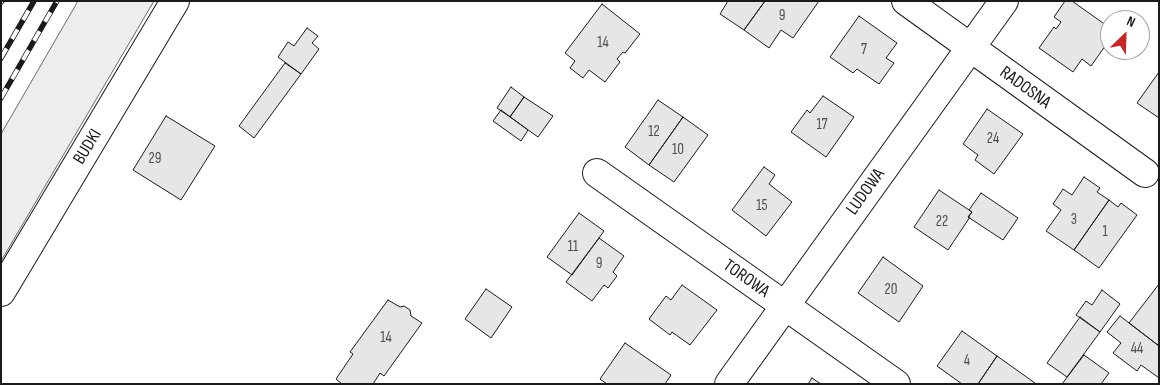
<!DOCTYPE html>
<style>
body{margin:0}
#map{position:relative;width:1160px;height:385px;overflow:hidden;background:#fff;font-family:"Sofia Sans Condensed",sans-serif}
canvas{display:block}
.frame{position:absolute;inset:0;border:2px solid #1a1a1a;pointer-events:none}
.north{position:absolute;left:1100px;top:10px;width:50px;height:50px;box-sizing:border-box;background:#fff;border:1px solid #a3a3a3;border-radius:50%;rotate:24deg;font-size:14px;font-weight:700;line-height:20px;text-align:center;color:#1a1a1a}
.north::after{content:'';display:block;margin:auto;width:18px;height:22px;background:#c62828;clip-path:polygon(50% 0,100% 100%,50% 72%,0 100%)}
</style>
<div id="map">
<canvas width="1160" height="385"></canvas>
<div class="frame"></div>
<div class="north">N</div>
</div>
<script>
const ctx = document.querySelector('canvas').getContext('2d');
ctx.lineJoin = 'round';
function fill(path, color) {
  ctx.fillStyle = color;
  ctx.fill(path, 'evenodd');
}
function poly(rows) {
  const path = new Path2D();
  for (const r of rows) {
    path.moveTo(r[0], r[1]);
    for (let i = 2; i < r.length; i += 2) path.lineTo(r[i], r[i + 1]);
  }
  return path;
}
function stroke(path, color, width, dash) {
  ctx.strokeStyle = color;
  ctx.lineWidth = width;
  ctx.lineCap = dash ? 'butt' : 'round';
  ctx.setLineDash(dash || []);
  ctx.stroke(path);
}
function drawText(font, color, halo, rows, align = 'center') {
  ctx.font = font + ' "Sofia Sans Condensed",sans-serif';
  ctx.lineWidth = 4;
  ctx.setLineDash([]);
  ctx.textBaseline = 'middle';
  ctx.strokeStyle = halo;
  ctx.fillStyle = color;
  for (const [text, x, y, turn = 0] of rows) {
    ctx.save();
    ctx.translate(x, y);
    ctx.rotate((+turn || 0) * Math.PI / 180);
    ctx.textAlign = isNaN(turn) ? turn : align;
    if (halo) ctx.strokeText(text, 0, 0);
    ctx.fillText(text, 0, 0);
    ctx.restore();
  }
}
const green = poly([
 [78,1,154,1,1,261,1,134,78,1]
]);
fill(green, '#ededed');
stroke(green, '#6a6a6a', 1);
const building = poly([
 [728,1,765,1,744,30,720,14,728,1],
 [765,1,819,1,793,38,781,30,769,48,744,30,765,1],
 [1065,1,1072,1,1110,28,1110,35,1106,40,1108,42,1091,66,1082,59,1073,72,1039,48,1054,27,1056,29,1061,22,1054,17,1065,1],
 [602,4,640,34,625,53,623,52,617,59,620,62,605,82,589,70,583,78,570,68,575,61,565,53,602,4],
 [859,16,897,43,886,58,894,63,879,84,857,69,853,73,830,57,859,16],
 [307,28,318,36,312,43,319,49,301,74,278,57,288,42,294,46,307,28],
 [285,63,301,74,254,138,239,126,285,63],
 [1159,72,1159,118,1137,103,1159,72],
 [511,87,524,97,510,117,497,108,511,87],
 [823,96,854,117,826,157,791,132,807,110,810,113,823,96],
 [524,97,553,116,538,137,510,117,524,97],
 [658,100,683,117,649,165,625,147,658,100],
 [987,109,1023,134,994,174,975,160,978,155,963,144,987,109],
 [501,110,528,130,521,141,493,121,501,110],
 [166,116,215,146,181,200,133,170,166,116],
 [683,117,708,135,674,182,649,165,683,117],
 [764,167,775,175,769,184,792,202,766,236,732,210,764,167],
 [1084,177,1100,188,1097,192,1109,200,1074,250,1046,231,1061,210,1053,204,1063,189,1072,195,1084,177],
 [939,190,972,212,968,217,970,217,948,250,914,227,939,190],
 [981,193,1018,218,1003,240,968,217,972,212,969,210,981,193],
 [1109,200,1118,207,1121,203,1137,215,1099,268,1074,250,1109,200],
 [579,213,604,231,572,275,547,257,579,213],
 [599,238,624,256,613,272,617,276,608,288,604,285,592,301,566,282,599,238],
 [883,257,923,286,899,322,858,293,883,257],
 [1159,284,1159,346,1129,323,1159,284],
 [682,285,717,310,690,345,672,332,670,335,649,319,666,296,671,300,682,285],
 [486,289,512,307,491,338,465,319,486,289],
 [1102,290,1120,304,1100,332,1076,315,1086,301,1092,305,1102,290],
 [388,300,400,307,404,306,410,310,411,316,422,323,384,376,380,373,373,384,342,384,336,379,353,354,350,352,388,300],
 [1120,316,1159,346,1159,378,1141,365,1137,371,1113,353,1121,343,1107,332,1120,316],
 [1080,317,1100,332,1067,377,1047,363,1080,317],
 [962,331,997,356,978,384,962,384,937,366,962,331],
 [625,343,671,375,665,384,607,384,600,379,625,343],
 [1084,355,1109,373,1101,384,1062,384,1084,355],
 [997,356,1035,383,1034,384,978,384,997,356],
 [812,378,821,384,808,384,812,378]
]);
fill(building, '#e6e6e6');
stroke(building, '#1a1a1a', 1);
const street = poly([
 [906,1,1145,173],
 [597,173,896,384],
 [1,292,175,1],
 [729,384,1004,1]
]);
stroke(street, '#1a1a1a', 30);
stroke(street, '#fff', 28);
const rail = poly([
 [1,2,2,1],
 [1,58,34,1],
 [1,98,57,1]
]);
stroke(rail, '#1a1a1a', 5.5);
stroke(rail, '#fff', 4, [11]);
drawText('15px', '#4d4d4d', null, [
 ["9",782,16],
 ["14",603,43],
 ["7",864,50],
 ["17",822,125],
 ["12",654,132],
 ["24",993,139],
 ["10",678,150],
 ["29",155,159],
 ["15",762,206],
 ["3",1074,220],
 ["22",942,222],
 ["1",1105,232],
 ["11",573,247],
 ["9",599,264],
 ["20",891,290],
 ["14",386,338],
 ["44",1137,349],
 ["4",967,361]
]);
drawText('18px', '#1a1a1a', '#fff', [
 ["RADOSNA",1025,88,36],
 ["BUDKI",88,147,-59],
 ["LUDOWA",866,192,-54],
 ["TOROWA",746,279,35]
]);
</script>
